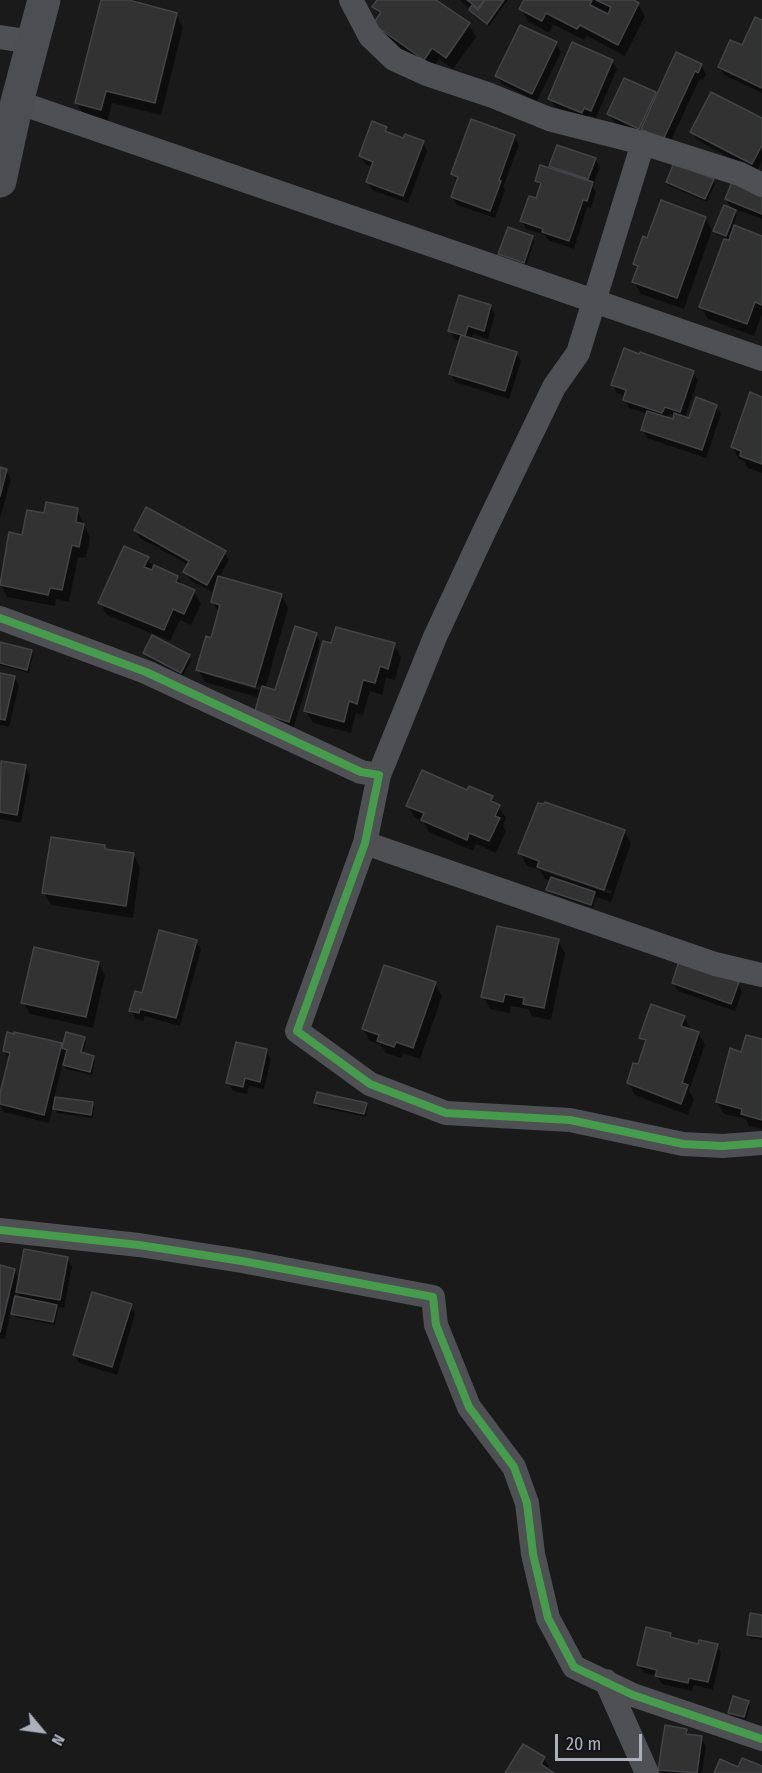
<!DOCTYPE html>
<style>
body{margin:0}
#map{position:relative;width:762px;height:1773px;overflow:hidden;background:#1a1a1b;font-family:"Fira Sans Condensed",sans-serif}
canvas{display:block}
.north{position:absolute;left:12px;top:1701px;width:60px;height:60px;-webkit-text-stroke:4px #141417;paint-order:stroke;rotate:119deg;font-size:16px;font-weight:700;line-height:24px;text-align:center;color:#abb0bc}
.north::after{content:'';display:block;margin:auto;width:21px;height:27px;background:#abb0bc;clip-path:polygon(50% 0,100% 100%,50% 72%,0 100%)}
.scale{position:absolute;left:555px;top:1734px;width:87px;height:27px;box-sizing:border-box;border:3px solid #abb0bc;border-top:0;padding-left:8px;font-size:18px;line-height:21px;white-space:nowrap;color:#abb0bc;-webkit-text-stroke:4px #141417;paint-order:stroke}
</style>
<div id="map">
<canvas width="762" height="1773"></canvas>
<div class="north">N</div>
<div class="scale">20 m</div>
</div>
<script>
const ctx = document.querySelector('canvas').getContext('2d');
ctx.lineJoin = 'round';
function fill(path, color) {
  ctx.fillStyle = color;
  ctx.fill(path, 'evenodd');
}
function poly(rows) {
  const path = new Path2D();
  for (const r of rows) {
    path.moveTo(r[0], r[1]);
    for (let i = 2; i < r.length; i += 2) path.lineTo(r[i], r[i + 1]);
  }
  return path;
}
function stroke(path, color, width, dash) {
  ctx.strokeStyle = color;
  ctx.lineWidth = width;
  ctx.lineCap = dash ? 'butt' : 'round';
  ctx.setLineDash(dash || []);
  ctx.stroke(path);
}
fill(poly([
 [103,0,137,0,138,3,176,15,183,27,161,115,112,103,107,122,84,115,76,103],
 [379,0,433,0,469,25,476,37,453,69,439,59,431,71,381,36,374,24,380,16,374,7],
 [459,0,508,0,489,26,473,14,471,9],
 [526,0,631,0,638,4,645,16,625,56,587,36,584,40,553,24,549,33,528,21,521,9],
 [762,22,762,93,724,75,719,66,742,47],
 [521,27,556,44,561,52,537,101,502,84,497,76],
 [612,61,617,69,596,118,589,115,586,121,555,107,550,99],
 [701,65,706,74,703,80,700,78,668,147,614,122,609,114,655,93,657,97],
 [762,120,762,161,756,172,697,140,692,132],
 [386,129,389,134,404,140,423,142,427,151,408,203,372,190,368,182,373,167,365,164,360,156],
 [514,136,519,145,503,187,505,190,495,218,457,205,452,196,458,183,453,174],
 [595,159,600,167,593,186,596,192,591,208,587,207,574,249,548,240,545,235,526,229,522,221,537,200,541,188,537,181,554,171,551,166],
 [713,181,715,184,707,202,669,186,667,182],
 [762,195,762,219,734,209,737,215,733,227,762,237,762,314,754,336,708,319,701,307,726,238,717,235,715,231,732,210,726,199],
 [705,218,712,230,684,309,641,294,634,282,638,271,634,264,648,240],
 [532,237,534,241,526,266,502,257,500,254],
 [490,306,495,314,488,339,473,334,471,340,516,353,521,361,509,399,455,382,451,374,461,341,454,339,450,330],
 [693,372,698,380,685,418,690,420,716,406,721,414,706,458,647,438,643,430,648,414,629,408,625,399,626,396,617,393,613,385],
 [669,414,675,416,674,421,667,419],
 [762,398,762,473,748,468,744,461,739,459,732,447],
 [0,469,6,470,11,479,0,518],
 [77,510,90,538,86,558,78,557,69,602,56,599,55,606,7,597,0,583,10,534,23,536,45,515],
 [135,530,224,552,229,560,219,578,281,595,288,608,265,689,276,692,316,634,320,642,293,729,261,720,260,698,205,682,198,670,212,640,219,614,213,602,216,583,212,592,190,580,185,572,189,565,140,538],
 [205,671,263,688,262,691,205,674],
 [148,559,154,569,177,577,183,586,194,592,201,604,191,625,180,620,170,641,107,615,100,603],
 [0,643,31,651,33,655,29,673,0,665],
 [394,645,401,657,395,680,386,678,382,695,370,691,363,715,356,713,351,733,313,723,306,711],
 [145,653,189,656,191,660,183,676,147,657],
 [0,674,14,677,19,686,9,727,0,725],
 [3,762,25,766,30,775,21,823,0,819,0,778],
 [468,792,492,798,506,818,503,826,506,831,496,853,476,844,473,851,429,832,423,821,415,818,408,806],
 [624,831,631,843,611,902,596,897,593,908,550,893,548,890,551,881,545,879,540,870,527,866,520,853],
 [543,868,612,891,611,894,543,871],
 [104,846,107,850,133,854,140,867,133,918,51,905,44,893],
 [196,941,201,949,180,1026,145,1016,143,1021,135,1019,131,1010,143,994],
 [558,941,565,953,551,1020,532,1016,528,1009,511,1006,510,1013,490,1009,483,996],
 [98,963,105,975,93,1028,30,1014,23,1002],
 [673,983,738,984,742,992,735,1011,678,991],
 [435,984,442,996,420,1059,403,1053,401,1058,386,1053,381,1045,370,1041,363,1029],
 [684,1017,691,1030,698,1033,705,1045,689,1091,694,1099,688,1115,635,1095,628,1082,639,1066,646,1045,641,1037],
 [67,1034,84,1038,86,1042,83,1054,93,1057,95,1061,92,1075,66,1069,63,1063,54,1098,92,1104,94,1107,93,1118,57,1113,53,1106,49,1123,4,1112,0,1105,0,1100,9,1059,4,1051,61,1045,63,1049],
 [762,1041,762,1129,749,1126,746,1119,724,1114,717,1102,742,1054],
 [266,1051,271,1059,264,1089,249,1086,247,1094,233,1091,228,1083],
 [315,1103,366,1104,368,1108,366,1117,318,1107],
 [67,1258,72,1267,64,1308,56,1306,58,1310,55,1325,15,1317,11,1311,5,1339,0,1338,0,1267,14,1270,20,1280],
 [16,1290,19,1295,22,1299,14,1297],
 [131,1306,135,1314,117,1375,79,1363,74,1354],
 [762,1616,762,1640,750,1638,748,1635],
 [670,1634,674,1640,699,1646,717,1645,721,1653,713,1690,694,1685,692,1691,662,1684,657,1676,644,1673,639,1665],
 [748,1702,750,1706,746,1720,732,1716,730,1713],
 [686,1730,690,1736,701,1738,706,1746,702,1773,662,1773,660,1769],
 [544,1758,549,1767,547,1770,553,1773,507,1773]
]), '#0007');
const building = poly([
 [101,0,129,0,177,13,155,103,106,91,101,110,75,103,101,0],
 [377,0,436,0,470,23,446,58,432,48,424,60,373,24,381,12,372,7,377,0],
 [467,0,484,0,478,8,467,0],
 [485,0,504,0,487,24,469,10,472,5,478,10,485,0],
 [524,0,592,0,590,5,608,14,611,7,596,0,634,0,639,3,618,45,580,25,577,29,546,13,542,21,519,9,524,0],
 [755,17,762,20,762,88,718,67,730,40,742,45,755,17],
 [520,25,557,42,532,94,495,76,520,25],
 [572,42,613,60,591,111,584,108,582,113,548,99,572,42],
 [676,52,702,64,698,73,695,71,663,140,641,129,676,52],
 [624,78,656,92,639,129,607,114,624,78],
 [711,92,762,118,762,145,752,164,690,132,711,92],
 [471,119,515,135,499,180,501,181,490,211,451,197,458,177,451,174,471,119],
 [372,121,387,127,385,131,403,138,405,134,424,141,403,196,366,182,373,162,359,156,372,121],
 [557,145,596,158,588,179,549,166,557,145],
 [674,163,714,179,705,199,666,182,674,163],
 [540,165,593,182,587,201,583,200,569,241,542,232,543,229,520,221,529,196,536,198,541,183,535,181,540,165],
 [732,182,762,194,762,214,725,199,732,182],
 [661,200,706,217,677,298,632,282,638,266,633,264,643,236,647,238,661,200],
 [724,205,736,210,726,236,713,231,724,205],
 [734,225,762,236,762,305,755,302,747,324,699,307,724,239,729,240,734,225],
 [508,227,533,236,524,263,498,254,508,227],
 [459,295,491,305,484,331,468,326,465,336,448,331,459,295],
 [461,335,517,352,505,391,449,374,461,335],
 [624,348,639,354,640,352,694,371,680,412,665,407,662,413,623,400,626,390,611,385,624,348],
 [750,392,762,397,762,464,740,456,741,451,731,447,750,392],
 [696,397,717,405,702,450,641,430,647,411,673,419,674,413,689,418,696,397],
 [0,467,7,469,0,496,0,467],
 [46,502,78,508,76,522,84,524,79,547,72,545,62,590,50,588,48,595,0,585,9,532,22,535,27,510,44,513,46,502],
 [146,507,226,551,207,585,183,572,189,561,134,530,146,507],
 [124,546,149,557,144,567,152,570,154,565,178,576,176,582,195,590,184,614,173,609,164,630,98,603,124,546],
 [218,576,282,594,255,687,196,670,206,636,211,638,220,605,211,602,218,576],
 [295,626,317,633,289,722,255,711,262,686,275,690,295,626],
 [336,627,395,643,388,669,380,666,375,683,363,680,357,704,349,701,344,722,304,711,323,641,331,643,336,627],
 [152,635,190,655,181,673,143,653,152,635],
 [0,642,32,650,27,670,0,663,0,642],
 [0,673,15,676,5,720,0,719,0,673],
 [1,761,26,765,17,815,0,812,1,761],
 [422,770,467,790,469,786,493,796,491,801,500,805,495,816,500,818,489,841,469,833,467,840,421,820,424,813,406,806,422,770],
 [545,802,625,830,604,890,537,867,539,861,518,853,538,803,544,804,545,802],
 [51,837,105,845,105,849,134,853,126,906,42,893,51,837],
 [551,877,595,892,591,905,546,890,551,877],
 [497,926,559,939,544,1008,523,1004,524,998,505,994,503,1002,481,997,497,926],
 [159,930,197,940,176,1018,140,1009,139,1013,129,1011,135,991,142,993,159,930],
 [34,947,99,962,86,1017,21,1003,34,947],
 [679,961,739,982,731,1004,672,983,679,961],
 [384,965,436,982,413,1048,396,1042,394,1047,377,1041,379,1035,362,1029,384,965],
 [651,1004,685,1016,681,1026,699,1032,682,1083,688,1085,681,1104,627,1083,633,1063,638,1064,646,1040,639,1038,651,1004],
 [7,1032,14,1034,14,1032,62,1043,44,1115,0,1104,0,1093,10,1053,3,1051,7,1032],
 [66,1032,85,1037,81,1052,94,1056,90,1072,63,1065,67,1050,62,1048,66,1032],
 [746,1035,762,1039,762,1120,741,1114,742,1109,716,1102,730,1048,741,1052,746,1035],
 [236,1042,267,1049,260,1082,245,1078,243,1087,226,1083,236,1042],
 [317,1092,367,1103,364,1114,314,1103,317,1092],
 [55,1097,93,1102,91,1115,53,1109,55,1097],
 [24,1249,68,1257,60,1300,16,1292,24,1249],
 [0,1265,15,1269,0,1332,0,1265],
 [92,1292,132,1304,112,1367,73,1355,92,1292],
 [15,1296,57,1305,53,1322,11,1314,15,1296],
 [750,1613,762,1615,762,1637,747,1635,750,1613],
 [646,1627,671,1633,670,1637,698,1644,699,1640,718,1644,708,1682,689,1678,688,1683,655,1676,657,1670,637,1665,646,1627],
 [733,1696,749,1701,744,1717,728,1713,733,1696],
 [665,1725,687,1729,686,1734,702,1736,697,1773,658,1770,665,1725],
 [523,1744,545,1757,541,1764,554,1773,505,1773,523,1744],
 [742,1758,762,1766,762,1773,714,1773,720,1759,738,1767,742,1758]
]);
fill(building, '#323233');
stroke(building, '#434447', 1.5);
stroke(poly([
 [351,0,370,36,394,59,427,74,490,95,549,119,643,143],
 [0,37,33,42],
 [17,102,762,359],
 [0,618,146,672,361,772,379,775,365,843,297,1031,370,1084,446,1113,570,1120,683,1144,723,1146,762,1143],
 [379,775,435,637,482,536,554,387,578,353,643,143,740,174,762,185],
 [365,843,715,964,762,975],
 [0,1230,139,1245,242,1261,433,1297,436,1325,469,1407,514,1467,527,1503,533,1554,548,1618,574,1667,633,1695,762,1739],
 [606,1681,647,1773]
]), '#4e5054', 24);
stroke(poly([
 [0,181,17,102,44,0]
]), '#4d4e52', 33);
stroke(poly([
 [0,618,146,672,361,772,379,775,365,843,297,1031,370,1084,446,1113,570,1120,683,1144,723,1146,762,1143],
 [0,1230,139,1245,242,1261,433,1297,436,1325,469,1407,514,1467,527,1503,533,1554,548,1618,574,1667,633,1695,762,1739]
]), '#469c4c', 8);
</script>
